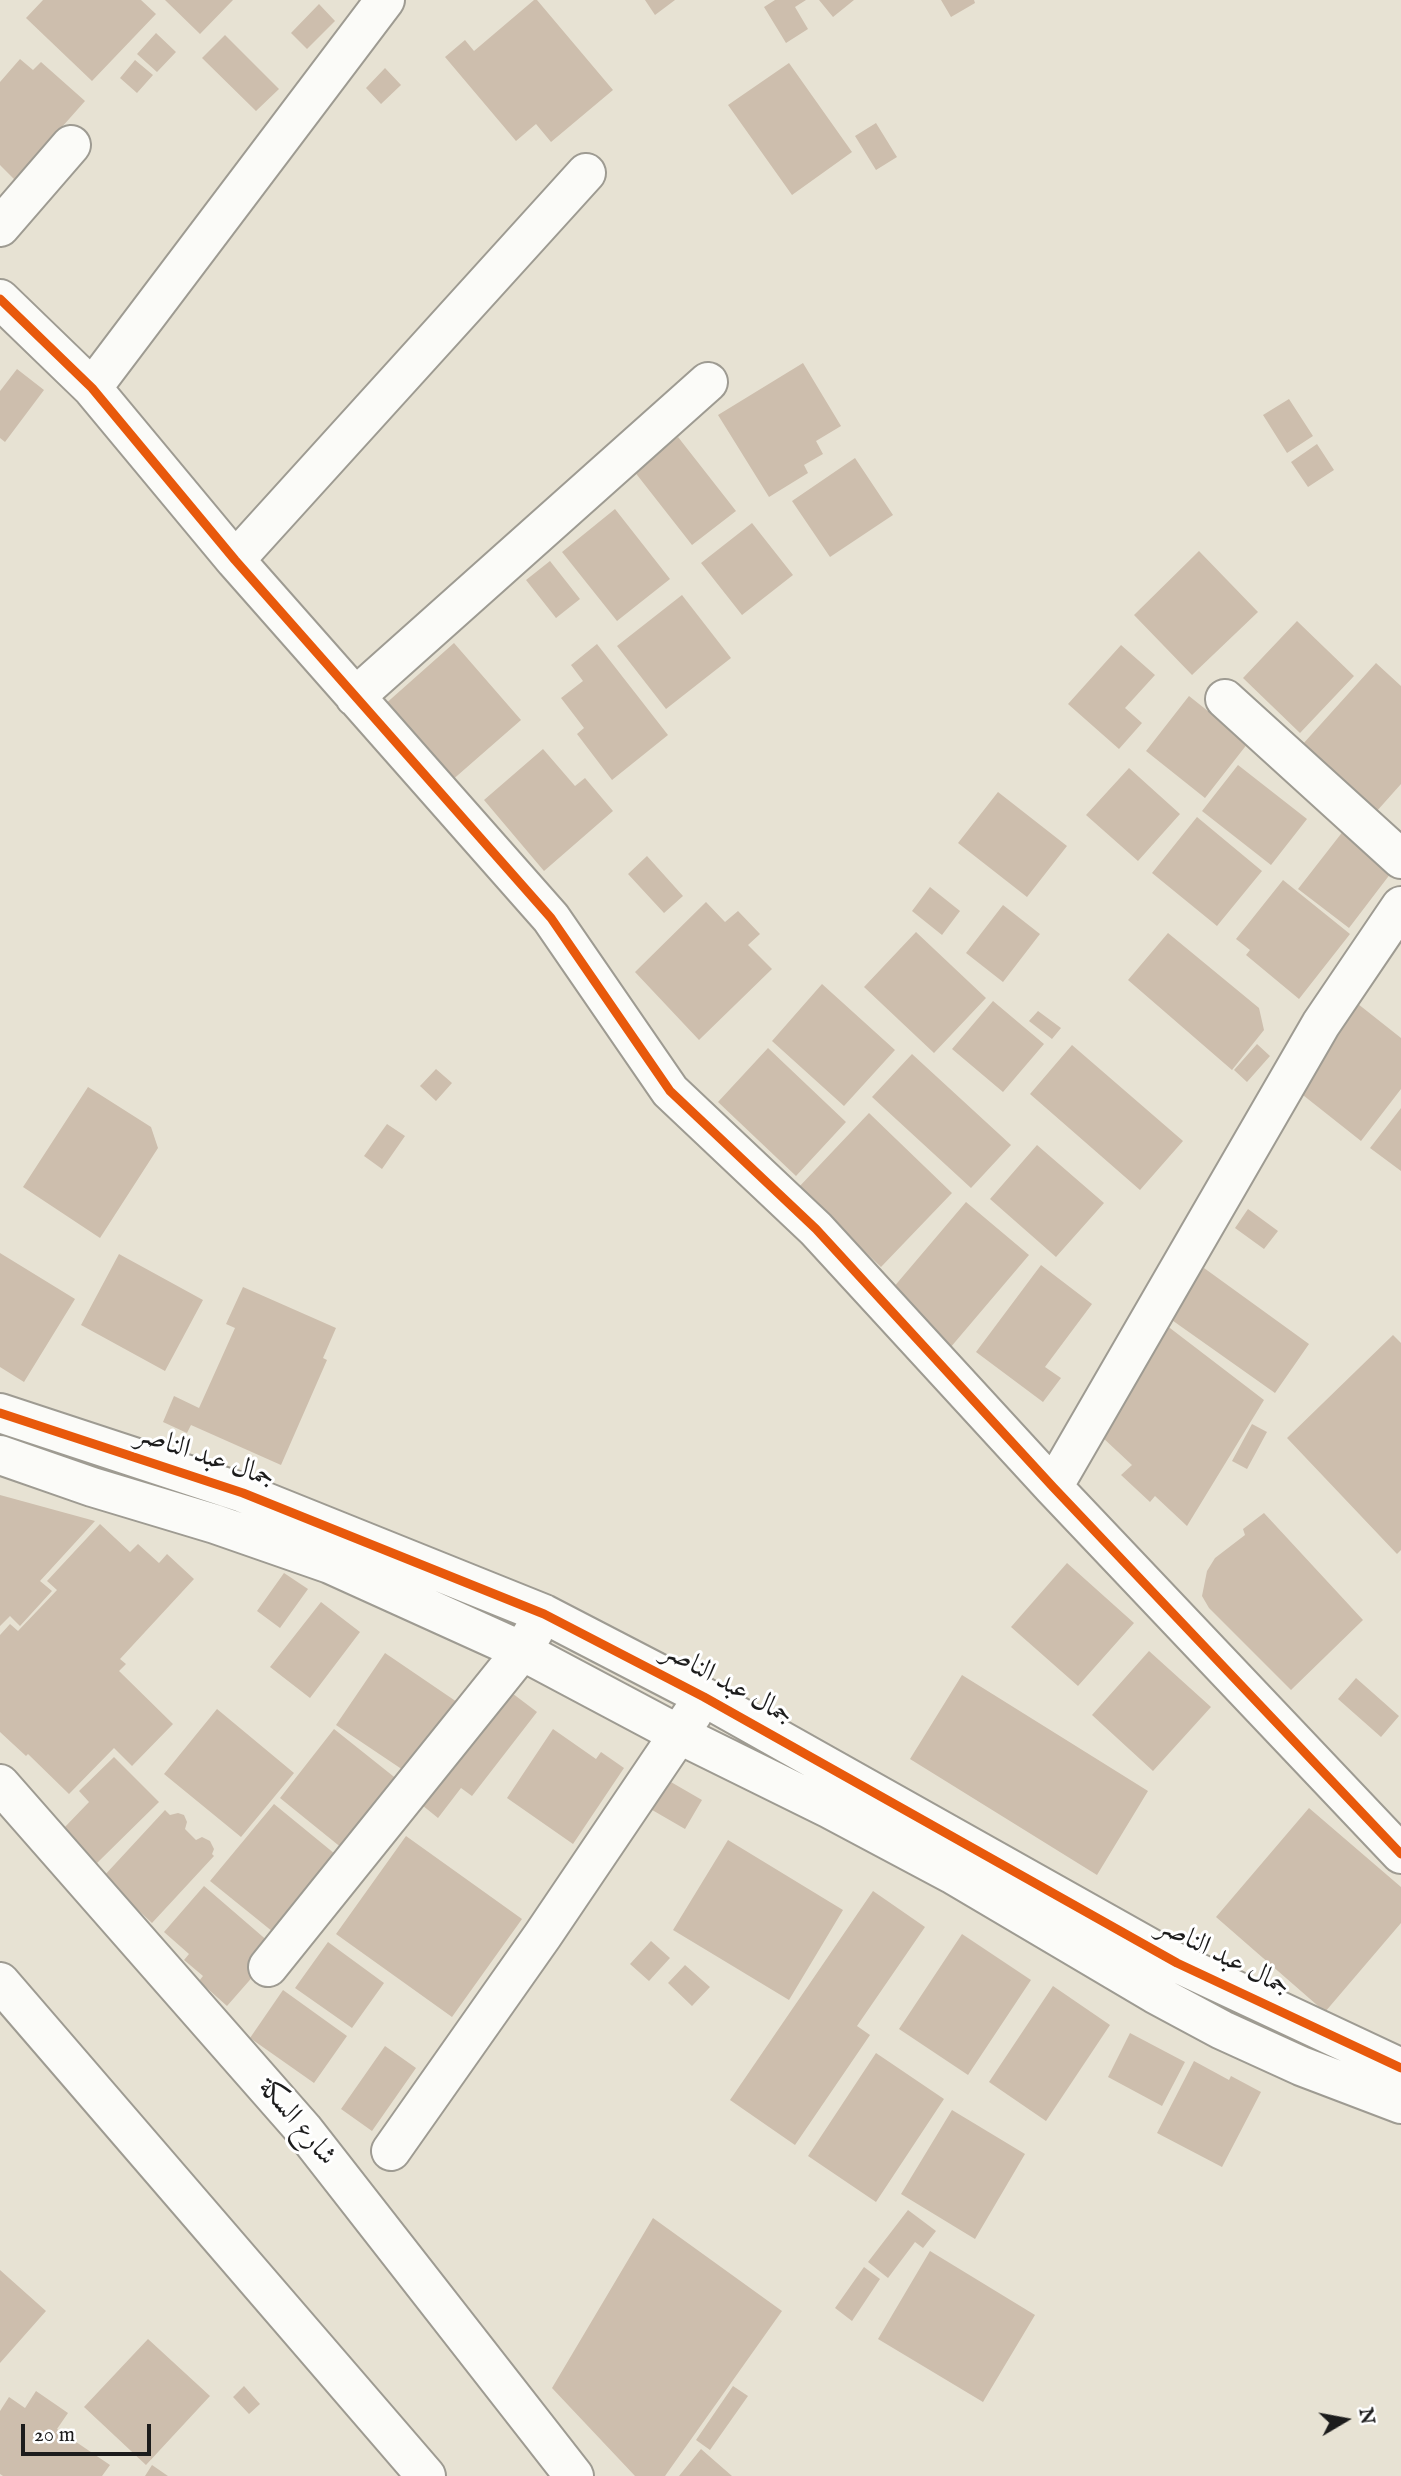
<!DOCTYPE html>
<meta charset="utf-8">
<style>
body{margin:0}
#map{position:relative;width:1401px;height:2476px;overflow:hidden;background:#e7e2d3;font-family:"IM FELL English",serif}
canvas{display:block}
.north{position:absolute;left:1310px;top:2385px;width:70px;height:70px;-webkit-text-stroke:5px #fff;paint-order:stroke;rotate:80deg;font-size:19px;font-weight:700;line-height:28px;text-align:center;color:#1c1c1c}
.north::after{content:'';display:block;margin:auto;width:24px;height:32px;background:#1c1c1c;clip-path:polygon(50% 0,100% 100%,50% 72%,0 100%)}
.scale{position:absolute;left:21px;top:2424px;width:130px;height:32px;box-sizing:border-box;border:4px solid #1c1c1c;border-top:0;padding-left:9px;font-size:21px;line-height:24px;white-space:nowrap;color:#1c1c1c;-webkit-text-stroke:5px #fff;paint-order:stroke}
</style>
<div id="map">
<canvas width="1401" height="2476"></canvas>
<div class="north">N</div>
<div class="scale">20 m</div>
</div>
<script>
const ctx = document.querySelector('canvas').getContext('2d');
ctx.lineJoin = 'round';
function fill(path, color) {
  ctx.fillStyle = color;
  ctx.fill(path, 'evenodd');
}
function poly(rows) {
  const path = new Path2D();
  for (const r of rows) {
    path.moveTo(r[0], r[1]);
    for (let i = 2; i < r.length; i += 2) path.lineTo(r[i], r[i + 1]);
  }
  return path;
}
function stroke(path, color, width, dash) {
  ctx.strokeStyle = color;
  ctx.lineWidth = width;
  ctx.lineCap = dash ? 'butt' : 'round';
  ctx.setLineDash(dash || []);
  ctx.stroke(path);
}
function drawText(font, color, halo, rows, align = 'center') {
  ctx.font = font + ' "IM FELL English",Amiri,serif';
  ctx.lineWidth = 6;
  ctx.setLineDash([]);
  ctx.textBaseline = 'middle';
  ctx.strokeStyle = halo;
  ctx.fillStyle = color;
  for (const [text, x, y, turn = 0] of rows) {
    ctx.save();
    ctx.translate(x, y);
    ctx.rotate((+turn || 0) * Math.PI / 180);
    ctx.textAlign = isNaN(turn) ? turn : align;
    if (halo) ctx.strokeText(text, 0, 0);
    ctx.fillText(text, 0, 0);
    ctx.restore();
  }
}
fill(poly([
 [43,0,141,0,156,14,92,81,26,18],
 [165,0,233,0,200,34],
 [534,0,537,0,613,90,551,142,536,124,516,141,445,57,465,40,474,51],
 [645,0,675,0,655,15],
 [775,0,806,0,795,7,808,29,786,43,764,7],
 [819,0,854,0,833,17],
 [941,0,974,0,975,3,951,17],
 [319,4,335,21,307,49,291,33],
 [156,33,176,52,157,72,137,54],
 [225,35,279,89,256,111,202,58],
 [20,59,33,70,41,62,85,101,15,180,0,165,0,82],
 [135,60,153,75,137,93,120,78],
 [789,63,852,152,792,195,728,105],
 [385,68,401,85,381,104,366,88],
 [876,123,897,157,876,170,855,136],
 [803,363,841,426,816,441,823,454,804,465,808,473,769,497,718,415],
 [17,369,44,390,5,442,0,438,0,391],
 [1289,399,1313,436,1287,453,1263,415],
 [678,437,736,511,692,545,634,471],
 [1317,444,1334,470,1308,487,1291,462],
 [855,458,893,515,830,557,792,501],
 [615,509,670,579,617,621,562,552],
 [752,523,793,575,742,615,701,563],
 [1199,551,1258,612,1192,675,1134,615],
 [550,561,580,599,556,618,526,580],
 [682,595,731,658,666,709,617,646],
 [1297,621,1354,676,1300,733,1243,678],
 [454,643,521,720,450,782,383,706],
 [597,644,668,735,612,780,577,734,584,728,561,698,583,681,571,665],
 [1121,645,1155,675,1125,708,1142,723,1119,749,1068,704],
 [1376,663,1401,686,1401,784,1376,812,1302,745],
 [1189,696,1248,743,1205,798,1146,751],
 [543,749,575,786,585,778,613,811,544,871,484,800],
 [1238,765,1307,819,1271,865,1202,811],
 [1129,768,1180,814,1138,861,1086,815],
 [998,792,1067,846,1027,897,958,843],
 [1197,817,1262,871,1217,926,1152,873],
 [1344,830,1394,869,1349,928,1298,889],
 [647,856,683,896,664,913,628,874],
 [1283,880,1350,934,1299,999,1246,955,1250,950,1236,939],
 [930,887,960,911,942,935,912,911],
 [706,902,725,922,738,911,760,934,748,945,772,969,699,1040,635,972],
 [1003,905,1040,934,1003,982,966,953],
 [916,932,986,998,934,1053,864,987],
 [1168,933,1259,1008,1264,1030,1232,1070,1128,980],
 [822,984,895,1050,844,1106,772,1041],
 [1353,1000,1401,1038,1401,1089,1361,1141,1289,1084],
 [993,1001,1044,1044,1003,1092,952,1049],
 [1038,1011,1061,1028,1052,1039,1029,1021],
 [1257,1044,1270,1056,1247,1082,1234,1070],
 [1072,1045,1183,1141,1140,1190,1030,1094],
 [768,1048,846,1122,796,1176,718,1102],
 [912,1054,1011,1145,971,1188,872,1097],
 [436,1069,452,1083,436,1101,420,1086],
 [88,1087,151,1127,158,1148,100,1238,23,1187],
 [1401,1108,1401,1171,1370,1148],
 [869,1113,952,1193,881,1267,798,1188],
 [387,1124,405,1136,382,1169,364,1156],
 [1037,1145,1104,1203,1056,1257,990,1199],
 [966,1202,1029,1255,950,1348,887,1295],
 [1248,1209,1278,1231,1264,1249,1235,1228],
 [0,1253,75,1299,24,1382,0,1367],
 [119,1254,203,1300,165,1371,81,1325],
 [1041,1265,1092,1304,1045,1367,1061,1378,1043,1402,976,1352],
 [1204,1268,1309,1344,1275,1393,1169,1318],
 [243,1287,336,1328,323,1358,327,1360,281,1465,191,1425,187,1433,163,1422,174,1396,199,1408,235,1328,226,1324],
 [1166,1325,1264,1400,1187,1526,1155,1496,1150,1502,1121,1475,1132,1465,1102,1437],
 [1393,1335,1401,1343,1401,1550,1397,1554,1287,1438],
 [1252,1424,1267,1432,1247,1469,1232,1461],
 [0,1495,95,1521,40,1581,52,1591,20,1626,10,1616,0,1626],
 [1264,1513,1363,1620,1291,1690,1209,1608,1202,1596,1207,1571,1215,1558,1245,1535,1243,1529],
 [100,1524,130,1552,138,1544,159,1563,167,1554,194,1579,120,1659,126,1664,119,1671,173,1724,132,1766,114,1748,69,1794,28,1754,26,1756,0,1732,0,1635,10,1624,18,1631,57,1590,47,1581],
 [1067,1563,1134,1623,1078,1686,1011,1627],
 [284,1573,308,1589,280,1628,257,1611],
 [321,1602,360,1632,310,1698,270,1667],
 [1149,1651,1211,1707,1153,1771,1092,1715],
 [385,1653,457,1702,409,1774,336,1725],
 [962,1675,1148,1791,1097,1875,910,1759],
 [1356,1678,1399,1716,1381,1737,1338,1699],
 [504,1687,537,1712,472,1796,461,1788,438,1818,417,1801],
 [217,1709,294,1773,241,1837,164,1774],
 [334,1729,403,1784,348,1853,280,1798],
 [553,1729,596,1759,601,1752,624,1768,573,1844,507,1798],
 [114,1757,159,1802,97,1863,63,1829,89,1802,79,1791],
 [664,1778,702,1800,685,1829,647,1807],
 [274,1804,346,1863,283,1940,210,1881],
 [1309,1808,1401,1887,1401,1923,1325,2012,1216,1917],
 [165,1810,170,1815,178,1813,184,1815,187,1822,185,1829,196,1840,202,1837,210,1841,214,1849,212,1854,214,1856,152,1923,103,1877],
 [406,1836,522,1919,452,2017,336,1934],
 [728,1840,843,1910,789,2000,673,1930],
 [204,1886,277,1949,227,2006,199,1981,203,1976,184,1960,189,1954,164,1932],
 [873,1891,925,1927,857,2026,870,2035,795,2145,730,2100],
 [962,1934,1031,1980,968,2075,899,2029],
 [651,1941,670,1958,649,1981,630,1964],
 [328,1942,384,1983,352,2028,295,1988],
 [685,1965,710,1987,692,2006,668,1983],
 [1053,1986,1110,2025,1046,2121,989,2082],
 [283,1990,347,2036,314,2083,250,2038],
 [1130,2033,1185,2062,1162,2106,1108,2077],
 [385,2046,416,2068,372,2131,341,2109],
 [876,2053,944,2099,876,2202,808,2156],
 [1194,2061,1229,2080,1231,2076,1261,2092,1222,2167,1157,2133],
 [952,2110,1025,2154,975,2239,901,2194],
 [908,2210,936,2231,923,2248,915,2242,888,2278,868,2262],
 [653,2218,782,2311,665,2476,635,2476,552,2388],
 [930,2251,1035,2315,983,2402,878,2339],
 [864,2267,880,2279,852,2321,835,2308],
 [0,2270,46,2311,0,2363],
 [148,2339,210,2396,146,2465,84,2407],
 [244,2386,260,2404,249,2414,233,2397],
 [733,2386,748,2396,710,2450,696,2440],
 [36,2391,68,2413,57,2429,110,2465,102,2476,3,2476,0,2474,0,2411,9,2397,25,2408],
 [701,2449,732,2476,679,2476],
 [152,2465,168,2476,145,2476]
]), '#cdbead');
const minor = poly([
 [0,227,71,145],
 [0,299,92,388,235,560,551,918,670,1091,816,1229,1053,1487,1401,1854],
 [92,388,385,0],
 [235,560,586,173],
 [355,697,708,382],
 [1225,699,1401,859],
 [0,1413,243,1493,544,1614,704,1697,1177,1963,1401,2068],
 [0,1455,92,1487,215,1524,330,1564,522,1651,678,1734,830,1809,952,1874,1155,1994,1222,2030,1301,2066,1401,2104],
 [1053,1487,1321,1024,1401,906],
 [268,1967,522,1651,534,1631],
 [391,2151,543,1935,693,1713]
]);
const major = poly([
 [0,1784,303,2129,574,2476],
 [0,1982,426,2476]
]);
stroke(minor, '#9e9b92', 42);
stroke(major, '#9e9b92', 42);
stroke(minor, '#fbfbf8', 38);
stroke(major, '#fbfbf8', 38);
stroke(poly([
 [0,299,92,388,235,560,551,918,670,1091,816,1229,1053,1487,1401,1854],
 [0,1413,243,1493,544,1614,704,1697,1177,1963,1401,2068]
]), '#e8590c', 9);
drawText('28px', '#1c1c1c', '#fff', [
 ["جمال عبد الناصر",205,1458,19],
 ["جمال عبد الناصر",727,1685,29],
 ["جمال عبد الناصر",1223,1958,27],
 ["شارع السكة",296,2123,50]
]);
</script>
